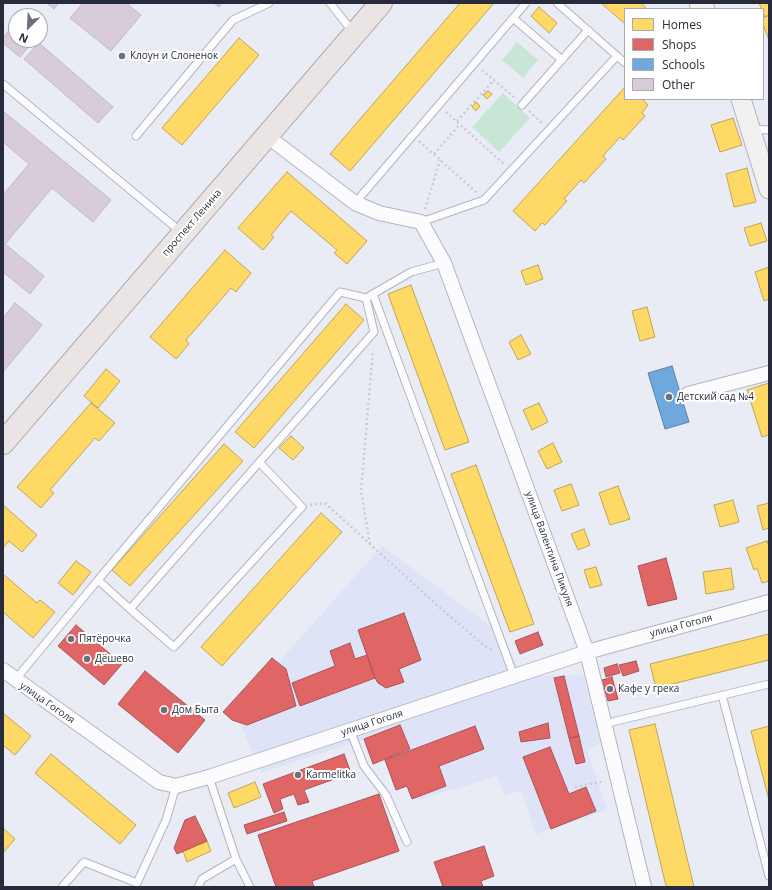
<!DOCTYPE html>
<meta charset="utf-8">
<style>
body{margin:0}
#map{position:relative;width:772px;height:890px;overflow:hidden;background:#eaecf5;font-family:"Open Sans",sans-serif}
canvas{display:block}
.frame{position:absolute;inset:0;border:4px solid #282b3c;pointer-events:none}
.legend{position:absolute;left:624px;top:8px;width:140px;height:92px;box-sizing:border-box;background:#fff;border:1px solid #a9aab1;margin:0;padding:5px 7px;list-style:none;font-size:12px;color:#282b3c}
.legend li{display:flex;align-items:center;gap:8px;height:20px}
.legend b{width:20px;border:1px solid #a9aab1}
.north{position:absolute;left:8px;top:8px;width:40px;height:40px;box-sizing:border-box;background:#fff;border:1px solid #a9aab1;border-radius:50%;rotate:204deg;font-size:11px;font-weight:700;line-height:16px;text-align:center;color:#282b3c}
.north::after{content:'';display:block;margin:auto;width:14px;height:18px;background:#6c6f7d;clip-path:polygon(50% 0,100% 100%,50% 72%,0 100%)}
</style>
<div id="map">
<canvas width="772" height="890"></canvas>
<div class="frame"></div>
<ul class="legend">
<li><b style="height:11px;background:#ffd966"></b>Homes</li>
<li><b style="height:11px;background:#e06666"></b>Shops</li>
<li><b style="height:11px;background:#6fa8dc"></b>Schools</li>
<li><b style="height:11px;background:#d8cbda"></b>Other</li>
</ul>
<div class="north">N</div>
</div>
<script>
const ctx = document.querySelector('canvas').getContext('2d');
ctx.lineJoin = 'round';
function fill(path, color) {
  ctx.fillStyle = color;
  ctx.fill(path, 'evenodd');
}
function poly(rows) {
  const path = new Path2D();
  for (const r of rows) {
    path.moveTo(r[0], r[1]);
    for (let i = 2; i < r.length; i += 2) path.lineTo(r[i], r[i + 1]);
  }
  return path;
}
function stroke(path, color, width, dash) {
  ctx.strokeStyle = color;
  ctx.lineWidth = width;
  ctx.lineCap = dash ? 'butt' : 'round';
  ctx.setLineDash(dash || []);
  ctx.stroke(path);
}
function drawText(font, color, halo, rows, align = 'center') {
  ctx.font = font + ' "Open Sans",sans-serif';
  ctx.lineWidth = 4;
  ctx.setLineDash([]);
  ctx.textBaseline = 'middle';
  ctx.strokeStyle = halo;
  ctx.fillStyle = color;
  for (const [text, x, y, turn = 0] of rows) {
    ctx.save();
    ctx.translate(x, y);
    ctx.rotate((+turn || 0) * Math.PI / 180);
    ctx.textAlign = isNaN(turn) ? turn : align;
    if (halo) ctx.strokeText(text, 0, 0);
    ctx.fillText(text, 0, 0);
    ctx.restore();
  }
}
fill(poly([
 [382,546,504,636,521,676,583,675,601,744,587,749,607,810,536,834,521,790,504,796,497,776,419,800,384,733,261,773,235,711]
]), '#dee3f8');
fill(poly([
 [517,42,538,60,523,78,502,60],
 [503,93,530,118,499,152,472,127]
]), '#c7e6d6');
const homes = poly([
 [460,3,494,3,350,171,330,154,460,3],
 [601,3,641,3,647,9,625,9,625,24,601,3],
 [759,3,769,3,769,15,765,17,759,3],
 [539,7,557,23,549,33,531,16,539,7],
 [769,15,769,40,763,24,763,18,769,15],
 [239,38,259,55,182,145,162,128,239,38],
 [625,87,625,99,642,99,648,105,642,113,645,116,623,140,620,137,603,156,606,159,584,183,581,180,564,199,567,201,545,225,542,223,535,231,513,211,625,87],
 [488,91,492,94,487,99,483,95,488,91],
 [476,102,480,106,476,111,472,107,476,102],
 [733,118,742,145,720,152,711,125,733,118],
 [747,168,756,202,734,207,726,174,747,168],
 [287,172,367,241,347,264,334,253,337,250,291,211,271,235,274,237,263,250,238,228,287,172],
 [761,223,767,241,750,246,744,228,761,223],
 [225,250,251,273,236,292,231,288,186,340,189,344,176,359,150,337,225,250],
 [538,265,543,279,526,285,521,271,538,265],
 [769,267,769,299,764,301,755,272,769,267],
 [411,285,469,442,445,450,388,294,411,285],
 [346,304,364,320,254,448,235,432,346,304],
 [647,307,655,337,640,341,632,311,647,307],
 [521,335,531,354,518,360,509,342,521,335],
 [106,369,120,381,98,408,84,396,106,369],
 [769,383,769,435,762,437,747,390,769,383],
 [91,403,115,423,99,441,95,438,50,490,54,493,41,508,17,487,91,403],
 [539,403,548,422,532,430,523,410,539,403],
 [291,436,304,448,293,460,279,448,291,436],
 [553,443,562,462,547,469,538,451,553,443],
 [224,444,243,461,130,586,112,570,224,444],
 [476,465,534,624,510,632,451,474,476,465],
 [571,484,579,505,562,511,554,490,571,484],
 [618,486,630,519,610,525,599,493,618,486],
 [733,500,739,522,720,527,714,505,733,500],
 [769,503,769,528,763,530,757,506,769,503],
 [3,505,37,535,22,552,9,541,3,548,3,505],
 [321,513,342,532,222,666,201,647,321,513],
 [584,529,590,545,578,550,571,534,584,529],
 [767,541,769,547,769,581,762,583,757,568,754,570,746,548,767,541],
 [76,561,91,572,73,595,58,583,76,561],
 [596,567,602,585,590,588,584,570,596,567],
 [731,568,734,589,706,594,703,572,731,568],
 [3,574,37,603,40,600,55,612,33,638,3,612,3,574],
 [769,634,769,660,656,688,650,664,769,634],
 [3,713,31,736,15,755,3,745,3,713],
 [655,724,694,887,667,887,665,882,629,730,655,724],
 [769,726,769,800,751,731,769,726],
 [51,754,136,825,120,844,35,773,51,754],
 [255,782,261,797,234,808,228,793,255,782],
 [3,828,15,839,3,853,3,828],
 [207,841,211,851,187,862,183,851,207,841]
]);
fill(homes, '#ffd966');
stroke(homes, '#bea559', 1);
const shops = poly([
 [666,558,677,599,648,606,638,566,666,558],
 [404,613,421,660,399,669,404,682,386,688,378,683,375,678,358,630,404,613],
 [76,625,122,664,104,685,58,646,76,625],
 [538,632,543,645,520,654,515,641,538,632],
 [350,643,355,659,367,655,375,678,300,706,292,683,335,666,330,651,350,643],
 [272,658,286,669,296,706,247,725,232,720,223,712,272,658],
 [636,661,639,671,623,676,619,665,636,661],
 [617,664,620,673,606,677,604,668,617,664],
 [145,671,205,720,178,753,118,704,145,671],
 [564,676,579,736,569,738,554,678,564,676],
 [612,677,618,699,608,701,602,680,612,677],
 [548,723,550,738,521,742,519,732,548,723],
 [400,725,410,749,373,764,364,739,400,725],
 [475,726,484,749,439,766,446,786,412,799,407,786,396,790,385,760,475,726],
 [579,736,585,762,576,764,569,738,579,736],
 [550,747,569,794,586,787,596,811,551,829,523,757,550,747],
 [344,754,351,773,304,790,309,802,298,805,294,794,280,799,283,809,274,813,263,784,344,754],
 [379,794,399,851,312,881,314,887,276,887,258,835,379,794],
 [284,812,287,821,247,834,244,825,284,812],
 [195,816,207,841,177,854,174,848,185,820,195,816],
 [484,846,494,876,481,881,483,887,443,887,434,862,484,846]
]);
fill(shops, '#e06666');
stroke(shops, '#a95459', 1);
const schools = poly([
 [672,366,689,422,665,429,648,373,672,366]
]);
fill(schools, '#6fa8dc');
stroke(schools, '#5a82ac', 1);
const building = poly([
 [47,3,59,3,54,9,47,3],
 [83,3,126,3,141,15,111,51,70,18,83,3],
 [214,3,222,3,219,7,214,3],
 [13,25,16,27,16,40,33,41,20,57,3,43,3,38,13,25],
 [39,43,113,107,98,123,24,59,39,43],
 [3,111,111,200,93,222,52,188,5,244,44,276,30,294,3,272,3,195,29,164,3,142,3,111],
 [15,303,42,325,3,372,3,318,15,303]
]);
fill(building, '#d8cbda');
stroke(building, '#c0b9c3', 1);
const lane = poly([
 [330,3,352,31],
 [557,3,625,63],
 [513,18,562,60],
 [3,84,181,232],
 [522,105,588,30],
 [751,129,769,130],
 [136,136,233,20,269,3],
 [355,203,526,3],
 [421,222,484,200,617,56],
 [373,294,514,676],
 [98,580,340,292,366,298,411,272,444,263],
 [130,609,174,647,302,507,260,463],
 [15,680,98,580,130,609,374,332,366,298],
 [722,695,769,876],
 [604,724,769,684],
 [350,730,364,766,386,795,407,842],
 [236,859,250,887],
 [62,887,84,862,137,883,166,820,176,786],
 [198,887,202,879,236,859,209,777]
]);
const street = poly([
 [267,136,355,203,379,213,421,222,444,263,587,652,644,887],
 [688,394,769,373],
 [3,670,159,782,176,786,209,777,587,652,769,602]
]);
const secondary = poly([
 [699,3,705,9],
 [741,99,769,189]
]);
const primary = poly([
 [3,443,381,3]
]);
stroke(lane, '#b2b4c0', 9);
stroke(street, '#b2b4c0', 16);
stroke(secondary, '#b2b4c0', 21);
stroke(primary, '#aea4a7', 24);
stroke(poly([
 [482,70,515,98],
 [529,111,543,124],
 [446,112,505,165],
 [457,121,494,80],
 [419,141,477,193],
 [434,154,460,124],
 [425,209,440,160],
 [310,505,325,503,439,607,485,646,494,650],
 [370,544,361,491,373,350],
 [575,787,605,781]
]), '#cacbd0', 2.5, [2, 3]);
stroke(lane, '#fcfcfe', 7);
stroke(street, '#fcfcfe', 14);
stroke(secondary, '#f3f0f1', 19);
stroke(primary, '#eae4e4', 22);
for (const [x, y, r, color] of [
 [122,56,4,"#6c6f7d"],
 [669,397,4,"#6c6f7d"],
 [71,639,4,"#6c6f7d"],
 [87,659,4,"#6c6f7d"],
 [610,689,4,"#6c6f7d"],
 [164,710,4,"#6c6f7d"],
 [298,775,4,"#6c6f7d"]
]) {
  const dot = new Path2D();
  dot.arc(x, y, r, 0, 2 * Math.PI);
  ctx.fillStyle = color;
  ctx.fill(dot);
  stroke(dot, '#fff', 1.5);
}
drawText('10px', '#282b3c', '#fff', [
 ["Клоун и Слоненок",130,56],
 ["Детский сад №4",677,397],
 ["Пятёрочка",79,639],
 ["Дёшево",95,659],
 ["Кафе у грека",618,689],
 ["Дом Быта",172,710],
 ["Karmelitka",306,775]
], 'left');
drawText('10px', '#282b3c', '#fff', [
 ["проспект Ленина",192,223,-49],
 ["улица Валентина Пикуля",549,549,70],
 ["улица Гоголя",681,626,-15],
 ["улица Гоголя",47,703,35],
 ["улица Гоголя",372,723,-18]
]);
</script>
